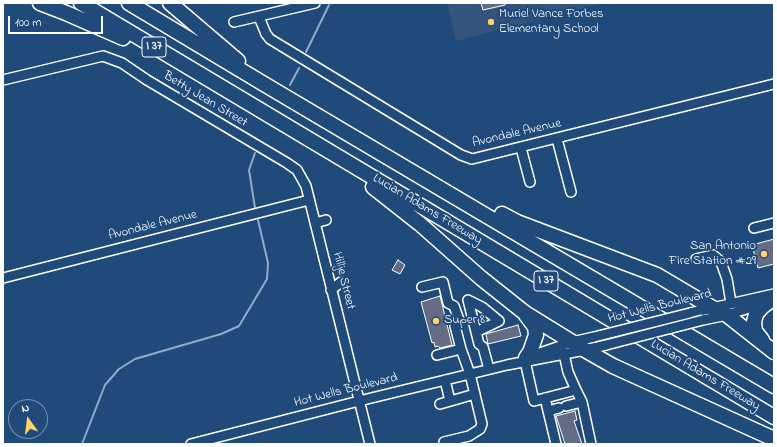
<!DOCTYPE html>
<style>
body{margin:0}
#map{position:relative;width:777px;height:447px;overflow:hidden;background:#1f4a7a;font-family:"Indie Flower",sans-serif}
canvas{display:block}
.frame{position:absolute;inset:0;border:4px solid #fff;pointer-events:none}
.north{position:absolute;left:8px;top:399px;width:40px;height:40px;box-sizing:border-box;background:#1f4a7a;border:1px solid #7992af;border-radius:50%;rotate:346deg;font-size:11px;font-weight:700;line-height:16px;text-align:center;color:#fff}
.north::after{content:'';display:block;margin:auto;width:14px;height:18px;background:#ffd166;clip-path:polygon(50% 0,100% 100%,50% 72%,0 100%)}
.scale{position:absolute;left:8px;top:16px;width:95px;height:18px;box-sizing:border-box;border:2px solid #fff;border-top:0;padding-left:5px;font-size:12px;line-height:14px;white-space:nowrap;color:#fff;-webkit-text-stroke:3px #1f4a7a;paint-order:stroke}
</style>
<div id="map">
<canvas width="777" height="447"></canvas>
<div class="frame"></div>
<div class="north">N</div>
<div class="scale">100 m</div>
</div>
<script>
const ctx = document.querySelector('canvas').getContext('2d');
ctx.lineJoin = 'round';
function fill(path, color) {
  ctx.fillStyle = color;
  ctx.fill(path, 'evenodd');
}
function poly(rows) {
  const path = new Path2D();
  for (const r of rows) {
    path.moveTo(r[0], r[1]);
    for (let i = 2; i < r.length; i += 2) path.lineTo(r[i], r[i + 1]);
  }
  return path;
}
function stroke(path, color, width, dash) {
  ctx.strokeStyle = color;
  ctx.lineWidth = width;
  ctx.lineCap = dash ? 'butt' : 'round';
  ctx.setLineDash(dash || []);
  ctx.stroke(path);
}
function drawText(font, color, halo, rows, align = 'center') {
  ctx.font = font + ' "Indie Flower",sans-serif';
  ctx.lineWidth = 4;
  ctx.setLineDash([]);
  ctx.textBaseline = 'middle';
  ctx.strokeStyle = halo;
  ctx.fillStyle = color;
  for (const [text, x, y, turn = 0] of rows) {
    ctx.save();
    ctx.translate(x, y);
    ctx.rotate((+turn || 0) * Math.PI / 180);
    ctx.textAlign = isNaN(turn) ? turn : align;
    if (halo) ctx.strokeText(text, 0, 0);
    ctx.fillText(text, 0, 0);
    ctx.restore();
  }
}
fill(poly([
 [447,3,604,3,456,41]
]), '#33547d');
stroke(poly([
 [306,52,329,5],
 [290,85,299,68],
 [255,208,249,170,255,153],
 [82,444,105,385,119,369,135,359,221,334,239,326,267,279,268,263,258,220]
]), '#91abc7', 2);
const building = poly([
 [481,3,505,3,505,5,483,10,481,3],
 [774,239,774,264,758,268,752,245,774,239],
 [398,260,405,265,400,274,392,270,398,260],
 [440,296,452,345,440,348,438,346,435,347,434,342,432,343,421,302,440,296],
 [518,325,521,336,488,344,486,334,518,325],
 [575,411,577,420,574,421,582,444,565,444,556,416,575,411]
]);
fill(building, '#636c84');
stroke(building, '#fff', 1);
const minor = poly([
 [259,17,266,34,270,39,461,155,472,159,774,84],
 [234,22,315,3],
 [3,80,103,56,122,63,147,80,287,163,297,170,306,186,370,444],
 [557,139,571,192],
 [521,148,530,182],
 [315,223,326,220],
 [754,228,774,223],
 [696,259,713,255,721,262,727,279,731,303],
 [3,278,309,200],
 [422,287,443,282,448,303,454,306,459,320,455,326,461,349,470,374,482,424,480,429,469,436,444,442],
 [331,290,341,282],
 [690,313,774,294],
 [703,320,727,315,765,303],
 [476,332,499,321,482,307,468,300,479,344,483,347,489,369],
 [537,354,572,342,594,337],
 [437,355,461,349],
 [525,361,534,401,576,390,568,372,564,354],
 [445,380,450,401],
 [576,390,582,402,591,444],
 [545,398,556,444],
 [440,404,475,394],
 [566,406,582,402],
 [548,411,559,408],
 [191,444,359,401,507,365,585,350,606,345]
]);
const highway = poly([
 [40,3,66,13,123,38],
 [81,3,774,417],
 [129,3,269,87,774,386],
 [170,3,238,61],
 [373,187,420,224,481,278,525,313,585,350,613,366,774,439],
 [502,214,517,222,657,275,711,307,727,315,774,352],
 [762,340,755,331,754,322,756,314,762,307,770,301],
 [526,358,530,352,536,335,535,327,526,315]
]);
stroke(minor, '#fff', 12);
stroke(highway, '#fff', 17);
stroke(minor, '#1f4a7a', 9);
stroke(highway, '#1f4a7a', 14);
const minorBridge = poly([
 [594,337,690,313],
 [606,345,703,320]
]);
stroke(minorBridge, '#fff', 12, []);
stroke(minorBridge, '#1f4a7a', 9);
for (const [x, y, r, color] of [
 [491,22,4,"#ffd166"],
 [764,254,4,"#ffd166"],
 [436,321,4,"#ffd166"]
]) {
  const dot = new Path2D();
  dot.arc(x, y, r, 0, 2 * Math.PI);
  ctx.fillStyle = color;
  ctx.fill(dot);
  stroke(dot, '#1f4a7a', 1.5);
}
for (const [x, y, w] of [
 [154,47,24],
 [546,281,24]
]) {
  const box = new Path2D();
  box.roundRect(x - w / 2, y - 10, w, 20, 3);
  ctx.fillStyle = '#1f4a7a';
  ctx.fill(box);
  stroke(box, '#fff', 1);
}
drawText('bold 12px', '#fff', null, [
 ["I 37",154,47],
 ["I 37",546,281]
]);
drawText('13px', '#fff', '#1f4a7a', [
 ["Muriel Vance Forbes",499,15],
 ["Elementary School",499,30],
 ["San Antonio",756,247,"right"],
 ["Fire Station #29",756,262,"right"],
 ["Super 8",444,321]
], 'left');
drawText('13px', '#fff', '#1f4a7a', [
 ["Betty Jean Street",205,100,31],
 ["Avondale Avenue",517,134,-13],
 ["Lucian Adams Freeway",427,210,31],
 ["Avondale Avenue",153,226,-14],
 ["Hillje Street",343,281,76],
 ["Hot Wells Boulevard",660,307,-14],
 ["Lucian Adams Freeway",705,376,31],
 ["Hot Wells Boulevard",346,391,-14]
]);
</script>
